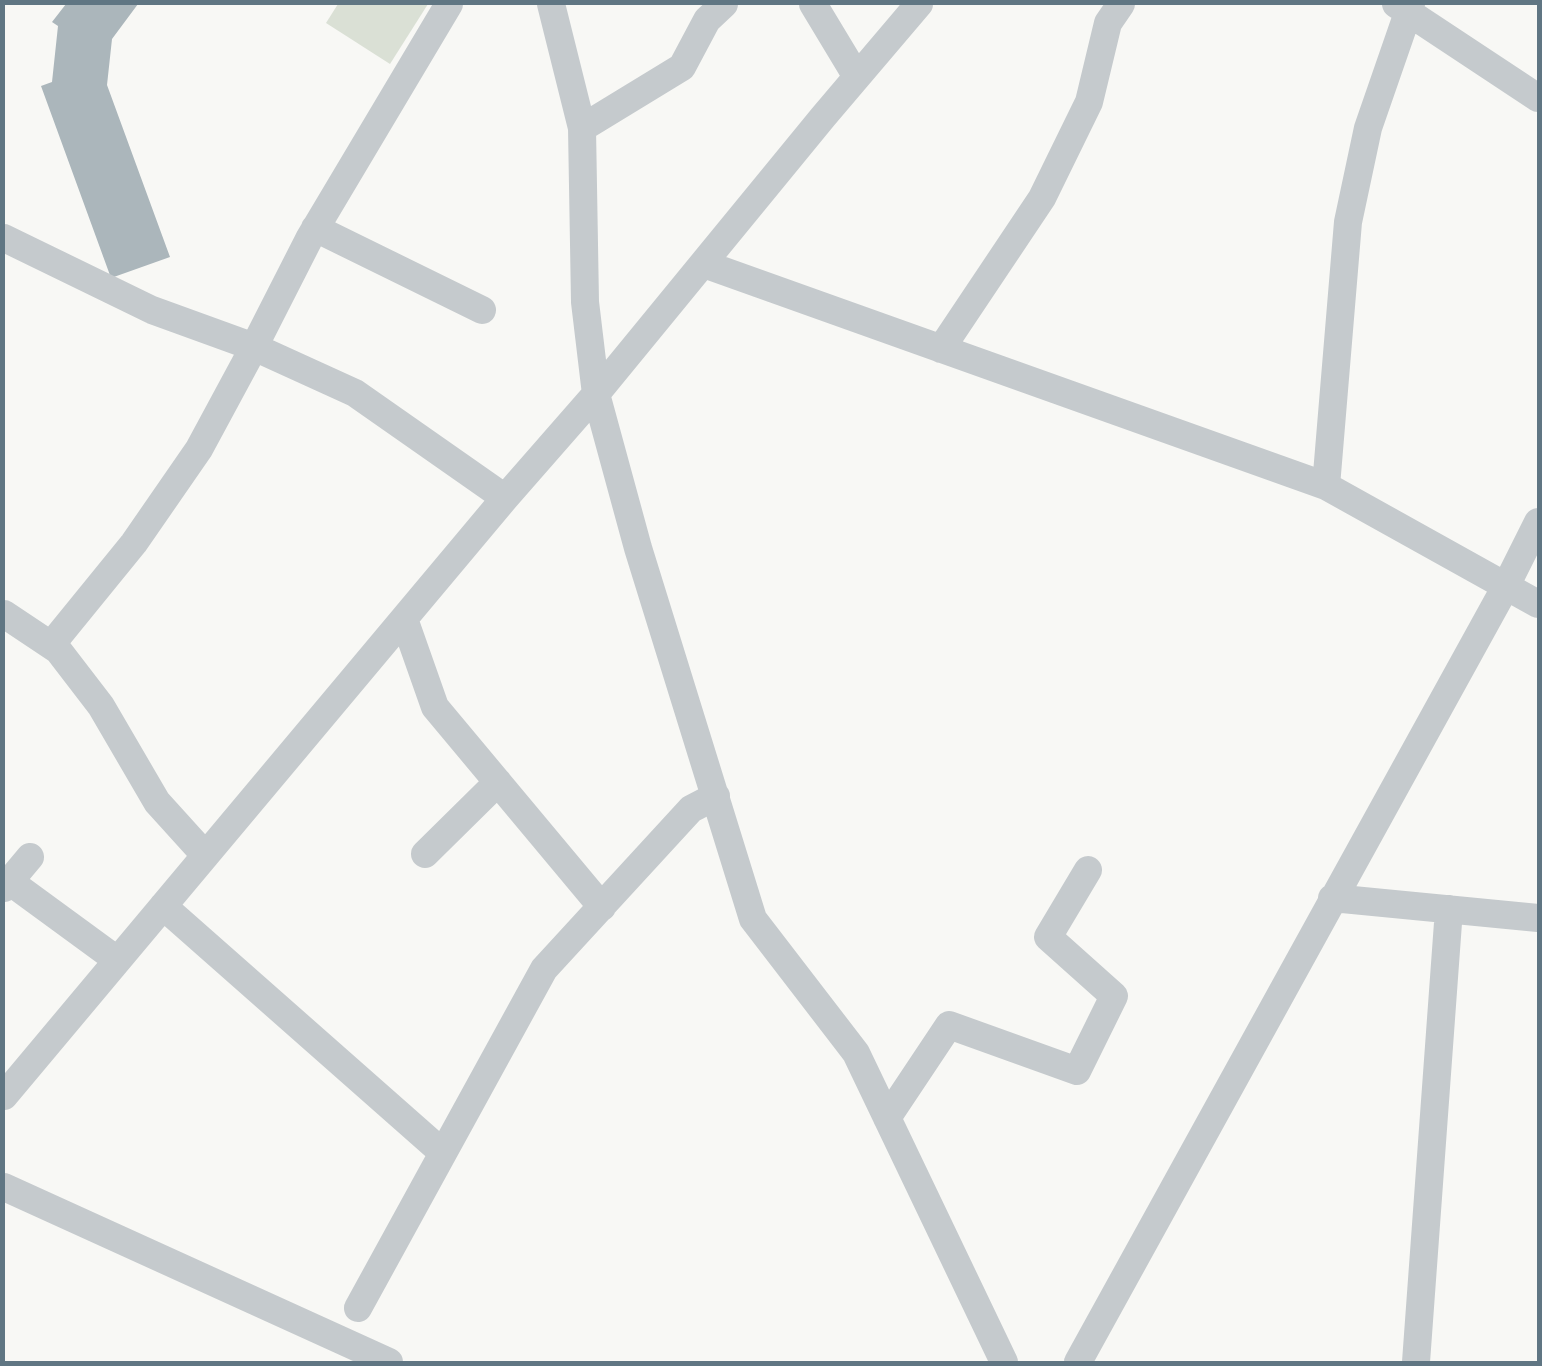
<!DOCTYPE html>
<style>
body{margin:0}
#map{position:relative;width:1542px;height:1366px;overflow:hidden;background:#f8f8f5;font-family:Helvetica,sans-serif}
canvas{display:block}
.frame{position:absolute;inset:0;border:5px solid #607683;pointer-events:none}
</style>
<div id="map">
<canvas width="1542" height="1366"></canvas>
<div class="frame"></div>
</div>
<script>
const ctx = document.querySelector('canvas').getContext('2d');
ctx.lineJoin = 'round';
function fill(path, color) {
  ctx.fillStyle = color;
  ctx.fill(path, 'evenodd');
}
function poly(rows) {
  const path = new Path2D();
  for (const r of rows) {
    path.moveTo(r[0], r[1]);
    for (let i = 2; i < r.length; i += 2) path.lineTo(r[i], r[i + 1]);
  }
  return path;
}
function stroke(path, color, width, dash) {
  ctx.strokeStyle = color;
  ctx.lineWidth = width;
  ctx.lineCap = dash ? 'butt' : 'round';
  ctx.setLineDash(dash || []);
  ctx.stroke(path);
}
fill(poly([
 [338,4,428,4,390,64,326,23]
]), '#dae0d5');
fill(poly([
 [66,4,138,4,112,39,107,85,170,257,111,278,41,86,52,82,58,26,52,22]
]), '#abb6bb');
stroke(poly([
 [551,4,582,128,585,302,596,394,638,548,753,919,856,1053,1004,1362],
 [813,4,857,77],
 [1396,4,1538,98],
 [582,128,682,67,707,20,724,4],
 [315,228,482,310],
 [4,238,152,310,254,347,355,393,505,498],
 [704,264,1326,486,1538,604],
 [941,349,1042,198,1089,102,1108,23,1121,4],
 [1326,486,1348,222,1368,128,1411,4],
 [4,614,58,650,101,706,157,802,205,855],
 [404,619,435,707,602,907],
 [51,645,134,543,199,449,254,347,309,239,449,4],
 [425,854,498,782],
 [9,881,117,960],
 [4,888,30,857],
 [1332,898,1538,918],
 [163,906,443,1153],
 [4,1096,505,498,596,394,823,117,919,4],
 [887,1118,949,1025,1077,1071,1114,996,1048,937,1088,870],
 [4,1187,389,1362],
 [358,1308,544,969,691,809,716,796],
 [1078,1362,1506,586,1538,522],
 [1416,1362,1449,909]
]), '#c5cacd', 28);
</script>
